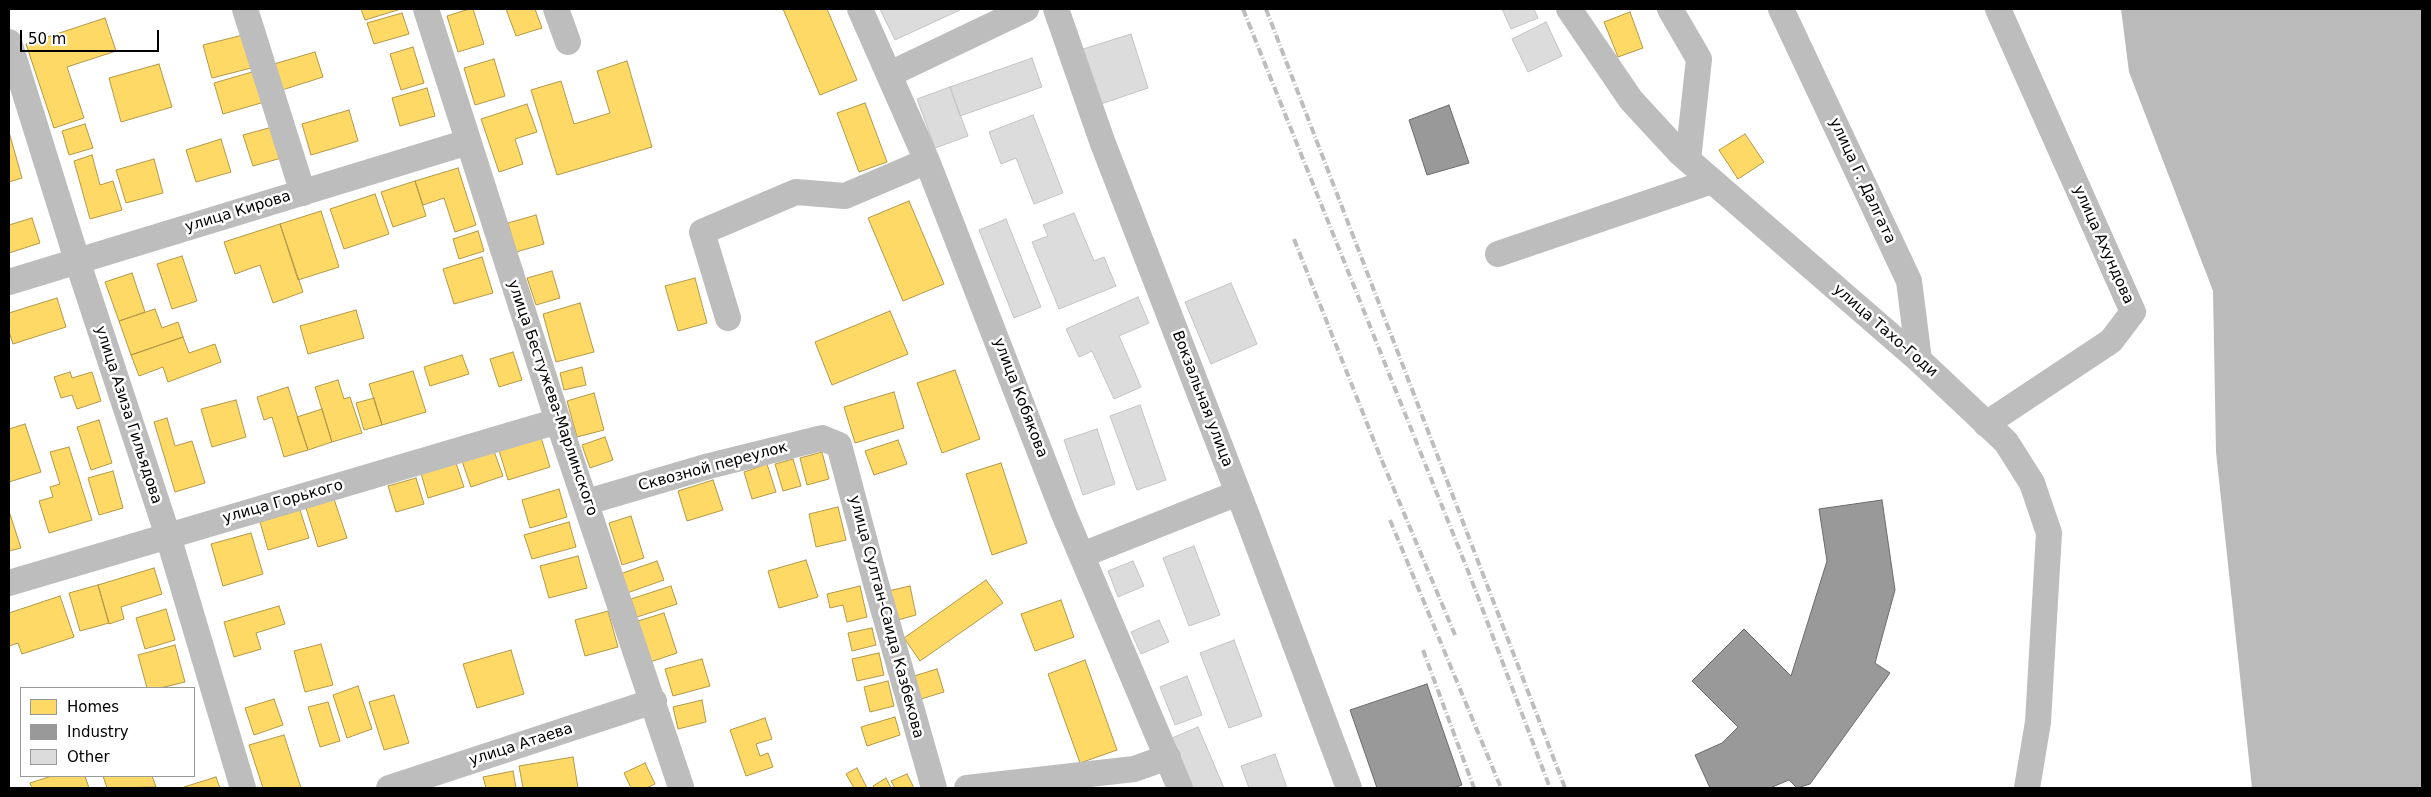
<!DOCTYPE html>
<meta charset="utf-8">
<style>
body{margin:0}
#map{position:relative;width:2431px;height:797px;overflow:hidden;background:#fff;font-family:"DejaVu Sans",sans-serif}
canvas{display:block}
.frame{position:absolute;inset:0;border:10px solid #000;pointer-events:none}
.legend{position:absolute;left:20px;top:687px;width:175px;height:90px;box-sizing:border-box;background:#fff;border:1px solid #999;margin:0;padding:6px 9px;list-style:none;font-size:15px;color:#000}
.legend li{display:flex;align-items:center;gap:10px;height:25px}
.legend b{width:25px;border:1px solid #999}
.scale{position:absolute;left:20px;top:30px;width:139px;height:22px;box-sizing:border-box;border:2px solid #000;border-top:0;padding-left:6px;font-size:15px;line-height:18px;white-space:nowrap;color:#000;-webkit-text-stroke:4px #fff;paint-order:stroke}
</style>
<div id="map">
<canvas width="2431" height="797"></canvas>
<div class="frame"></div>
<ul class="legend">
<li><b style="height:14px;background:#ffd966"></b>Homes</li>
<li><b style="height:14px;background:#999"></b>Industry</li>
<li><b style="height:14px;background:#dcdcdc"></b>Other</li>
</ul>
<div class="scale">50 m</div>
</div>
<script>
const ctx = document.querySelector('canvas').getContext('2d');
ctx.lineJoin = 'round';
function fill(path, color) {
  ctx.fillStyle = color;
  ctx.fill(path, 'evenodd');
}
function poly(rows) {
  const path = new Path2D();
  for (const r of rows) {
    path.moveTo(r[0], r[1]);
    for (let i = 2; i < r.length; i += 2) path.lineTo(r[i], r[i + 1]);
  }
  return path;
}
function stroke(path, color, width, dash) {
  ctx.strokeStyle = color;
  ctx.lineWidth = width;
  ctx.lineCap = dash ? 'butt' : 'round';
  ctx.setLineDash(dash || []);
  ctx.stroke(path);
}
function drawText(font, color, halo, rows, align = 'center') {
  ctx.font = font + ' "DejaVu Sans",sans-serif';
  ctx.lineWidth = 5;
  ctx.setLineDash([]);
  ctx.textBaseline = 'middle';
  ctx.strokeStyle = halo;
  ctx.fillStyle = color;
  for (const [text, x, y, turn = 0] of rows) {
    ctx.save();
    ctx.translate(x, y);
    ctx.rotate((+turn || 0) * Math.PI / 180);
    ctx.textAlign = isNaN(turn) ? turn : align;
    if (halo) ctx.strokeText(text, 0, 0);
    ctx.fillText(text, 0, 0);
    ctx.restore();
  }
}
fill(poly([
 [2121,9,2422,9,2422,788,2252,788,2216,452,2213,291,2129,72]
]), '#bababa');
const homes = poly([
 [361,9,401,9,365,20,361,9],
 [469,9,473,9,484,44,458,52,447,16,469,9],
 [506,9,535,9,542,28,516,36,506,9],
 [783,9,827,9,857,80,820,95,783,9],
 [1630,12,1643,48,1618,57,1604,22,1630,12],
 [402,13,409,34,374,44,367,23,402,13],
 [105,18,116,51,67,67,84,118,54,128,26,44,105,18],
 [247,34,255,67,212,78,203,45,247,34],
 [413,47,424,83,401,90,390,54,413,47],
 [315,52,323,77,282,90,274,64,315,52],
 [494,59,505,96,475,105,464,68,494,59],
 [627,61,652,147,557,175,531,90,561,81,574,124,610,113,597,71,627,61],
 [159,64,172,107,121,122,109,78,159,64],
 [259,70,268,101,223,114,214,83,259,70],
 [427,88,435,116,400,126,392,98,427,88],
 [865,103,887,162,859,172,837,113,865,103],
 [527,104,537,132,515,139,523,164,499,172,481,119,527,104],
 [349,110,358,141,311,155,302,124,349,110],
 [85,124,93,148,69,155,62,131,85,124],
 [276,126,285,157,253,166,243,135,276,126],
 [9,132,22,178,9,182,9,132],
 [1745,134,1764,162,1738,179,1719,150,1745,134],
 [221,139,231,172,196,182,186,150,221,139],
 [92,155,100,185,113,181,122,210,90,219,74,161,92,155],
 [154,159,163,193,126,203,116,170,154,159],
 [458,168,476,225,455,232,444,198,423,205,415,181,458,168],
 [415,181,426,216,393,227,381,192,415,181],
 [375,194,389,234,344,249,330,209,375,194],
 [909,201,944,284,903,301,868,218,909,201],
 [321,211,339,267,298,280,280,224,321,211],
 [536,215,544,244,516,252,508,223,536,215],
 [32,218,40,243,9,253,9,225,32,218],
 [280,224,303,292,273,303,260,265,235,274,224,242,280,224],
 [478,231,484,251,459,259,453,239,478,231],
 [182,256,197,301,172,309,157,264,182,256],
 [482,257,493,293,454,304,443,269,482,257],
 [552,271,560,298,536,305,527,278,552,271],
 [132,273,145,312,119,321,105,282,132,273],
 [695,278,707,323,678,331,665,286,695,278],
 [57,298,66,327,13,344,9,332,9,313,57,298],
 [580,303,594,352,556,362,543,314,580,303],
 [155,309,162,328,178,322,183,337,131,355,119,321,155,309],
 [356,310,364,338,308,354,300,326,356,310],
 [890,311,908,354,832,385,815,342,890,311],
 [183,337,189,353,215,344,221,362,168,382,163,367,139,376,131,355,183,337],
 [513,352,522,380,499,387,490,359,513,352],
 [462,355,469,374,430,386,424,367,462,355],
 [582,367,586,385,564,390,560,373,582,367],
 [955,370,980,439,942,453,917,383,955,370],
 [413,371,426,412,382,425,369,384,413,371],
 [70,372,72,378,92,372,101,401,77,409,72,395,61,398,54,377,70,372],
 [338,380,344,399,350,397,362,433,332,442,315,387,338,380],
 [288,387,308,450,284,457,272,417,264,420,257,397,288,387],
 [894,392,904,428,855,443,844,407,894,392],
 [594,393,604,430,577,437,567,401,594,393],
 [374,398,382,425,364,430,356,403,374,398],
 [236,400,246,437,212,447,201,409,236,400],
 [322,409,332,442,308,450,297,417,322,409],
 [167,418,175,446,192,441,205,483,175,492,154,422,167,418],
 [99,420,112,463,91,470,77,427,99,420],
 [25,424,41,472,9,482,9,429,25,424],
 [540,434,550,467,508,480,498,447,540,434],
 [605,437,613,460,590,468,582,445,605,437],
 [898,440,907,464,874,475,865,451,898,440],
 [69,447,92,520,49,533,39,501,53,497,50,487,60,484,50,452,69,447],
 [494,451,503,476,471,487,462,461,494,451],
 [822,452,829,479,807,485,800,458,822,452],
 [793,459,801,486,783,491,775,464,793,459],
 [456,463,464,487,428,498,421,473,456,463],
 [1001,463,1027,543,992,555,966,474,1001,463],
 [767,464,776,492,752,499,744,472,767,464],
 [113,471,123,508,99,515,88,478,113,471],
 [416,478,424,504,396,512,388,486,416,478],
 [713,480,723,510,687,521,678,491,713,480],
 [559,489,567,517,530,528,522,500,559,489],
 [334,499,347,538,318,547,306,508,334,499],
 [838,507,846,540,816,547,809,514,838,507],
 [300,510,309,538,268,550,260,522,300,510],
 [9,511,21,548,9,551,9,511],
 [631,516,644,558,622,565,609,523,631,516],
 [569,522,576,547,532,559,524,535,569,522],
 [251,533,263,574,223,586,211,544,251,533],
 [578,556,587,588,549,598,540,566,578,556],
 [806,560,818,597,779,608,768,571,806,560],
 [657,561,664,580,627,593,620,574,657,561],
 [154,568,162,594,121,607,124,619,109,624,98,585,154,568],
 [986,580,1003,603,920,661,904,638,986,580],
 [98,585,109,623,80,631,69,593,98,585],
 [671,586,677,604,637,617,631,599,671,586],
 [860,586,867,617,847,622,843,605,830,608,827,594,860,586],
 [910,586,916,615,894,621,888,591,910,586],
 [60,596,74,637,22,654,18,643,9,646,9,613,60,596],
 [1061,600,1074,637,1035,651,1021,614,1061,600],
 [279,606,285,624,256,633,261,649,234,657,224,622,279,606],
 [166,609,175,640,145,649,136,618,166,609],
 [608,611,618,647,585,656,575,620,608,611],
 [664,613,677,653,650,662,638,621,664,613],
 [872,628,876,645,852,651,848,633,872,628],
 [321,644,333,685,305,692,294,651,321,644],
 [175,645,185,682,160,688,147,688,138,655,175,645],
 [511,650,524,694,477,708,463,664,511,650],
 [879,653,884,675,857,681,852,659,879,653],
 [702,659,710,686,673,696,665,669,702,659],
 [1085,660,1117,750,1080,763,1048,674,1085,660],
 [937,669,944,692,921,699,914,676,937,669],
 [888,681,894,706,870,712,864,687,888,681],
 [358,686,372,729,347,738,333,695,358,686],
 [394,695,409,743,384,750,369,702,394,695],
 [274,699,283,725,254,735,245,708,274,699],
 [702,700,706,722,678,729,673,707,702,700],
 [328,702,340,741,320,747,308,707,328,702],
 [895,717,900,735,867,746,861,727,895,717],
 [765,718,772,739,756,744,760,756,768,753,773,767,746,776,730,730,765,718],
 [284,735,301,788,263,788,249,745,284,735],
 [573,757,578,788,523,788,519,766,573,757],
 [645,763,655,784,646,788,631,788,624,773,645,763],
 [857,768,867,788,854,788,846,774,857,768],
 [513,771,516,788,486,788,483,777,513,771],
 [907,774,914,788,895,788,891,781,907,774],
 [52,776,85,776,89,788,32,788,30,783,52,776],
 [103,776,152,776,156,787,107,788,103,776],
 [216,777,220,788,184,788,184,787,216,777],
 [886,778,891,788,875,788,873,786,886,778]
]);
fill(homes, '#ffd966');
stroke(homes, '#b29847', 1);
const industry = poly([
 [1449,105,1469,163,1427,175,1409,120,1449,105],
 [1882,500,1895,590,1875,663,1890,673,1810,784,1797,788,1789,780,1770,788,1710,788,1695,755,1722,743,1738,727,1692,681,1744,629,1791,676,1827,561,1819,509,1882,500],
 [1427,684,1462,785,1453,788,1377,788,1350,710,1427,684]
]);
fill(industry, '#999');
stroke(industry, '#6b6b6b', 1);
const building = poly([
 [880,9,962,9,895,40,880,9],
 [1502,9,1534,9,1538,18,1511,29,1502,9],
 [1546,22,1562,56,1528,72,1512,39,1546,22],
 [1131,34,1148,88,1098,105,1080,50,1131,34],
 [1032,58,1042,87,960,116,950,87,1032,58],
 [950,87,968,136,935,148,917,99,950,87],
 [1033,115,1063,193,1034,204,1016,158,1001,164,989,132,1033,115],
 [1074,213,1094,261,1104,257,1116,286,1059,309,1032,242,1048,236,1043,225,1074,213],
 [1006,219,1041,307,1014,318,979,230,1006,219],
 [1231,283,1257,344,1211,364,1185,302,1231,283],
 [1138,297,1149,323,1119,336,1141,387,1114,399,1092,351,1079,357,1066,329,1138,297],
 [1140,405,1166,480,1137,490,1110,416,1140,405],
 [1097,429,1115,484,1083,495,1064,440,1097,429],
 [1194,546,1220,615,1189,626,1163,558,1194,546],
 [1133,561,1144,586,1118,597,1108,571,1133,561],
 [1159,620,1169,642,1141,654,1131,632,1159,620],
 [1234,640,1262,716,1229,728,1200,653,1234,640],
 [1187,676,1202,715,1175,725,1160,687,1187,676],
 [1198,727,1224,788,1193,788,1172,738,1198,727],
 [1275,754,1287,788,1249,788,1241,766,1275,754]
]);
fill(building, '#dcdcdc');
stroke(building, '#c4c4c4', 1);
stroke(poly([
 [245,9,303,193],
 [426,9,558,421,681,787],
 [556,9,568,42],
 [860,9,927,161,1064,514,1180,788],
 [1056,9,1102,141,1249,521,1349,788],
 [1569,9,1631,100,1680,153,1919,360,2006,442,2032,483,2049,533,2038,722,2027,788],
 [1670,9,1699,59,1688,160],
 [1781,9,1909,281,1919,360],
 [9,42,77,260,168,536,243,788],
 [890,74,1026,9],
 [1498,254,1712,181],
 [9,282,468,142],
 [728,318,702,232,796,192,845,196,927,161],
 [1986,424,2111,341,2133,312,1998,9],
 [587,502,709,466,822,438,839,445,875,580,934,788],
 [1082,555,1238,493],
 [9,583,558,421],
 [389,788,654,701],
 [967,788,1134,769,1168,757]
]), '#bdbdbd', 26);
stroke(poly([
 [1243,9,1470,576,1550,788],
 [1266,9,1565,788],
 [1294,239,1380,456,1455,635],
 [1390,520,1501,788],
 [1423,650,1474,788]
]), '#bdbdbd', 4, [8, 2.5, 1, 2.5]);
drawText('15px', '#000', '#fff', [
 ["улица Г. Далгата",1862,181,65],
 ["улица Кирова",238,212,-17],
 ["улица Ахундова",2103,245,66],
 ["улица Тахо-Годи",1885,331,41],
 ["улица Бестужева-Марлинского",552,398,71],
 ["улица Кобякова",1020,398,69],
 ["Вокзальная улица",1202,399,69],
 ["улица Азиза Гильядова",128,415,72],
 ["Сквозной переулок",713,467,-15],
 ["улица Горького",283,502,-16],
 ["улица Султан-Саида Казбекова",886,617,75],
 ["улица Атаева",521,745,-18]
]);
</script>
